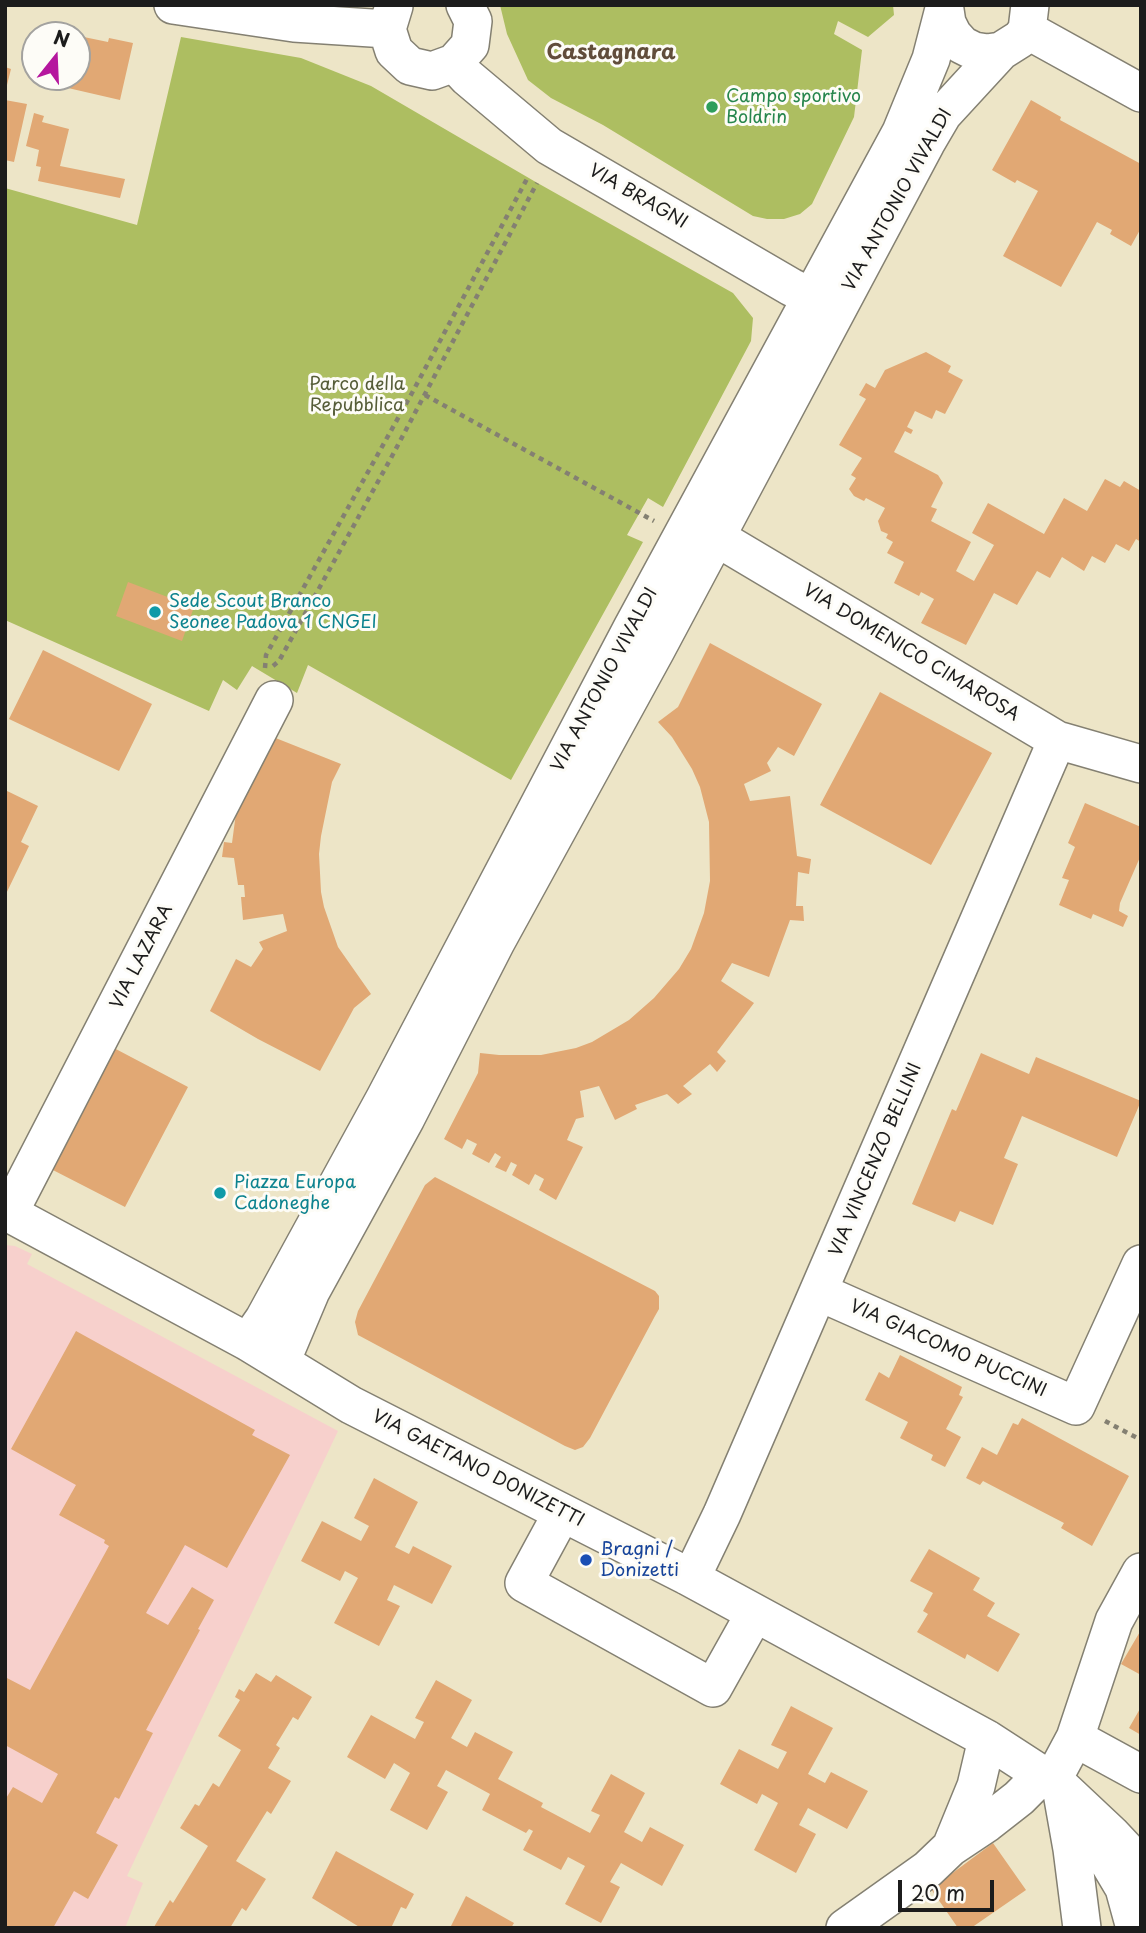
<!DOCTYPE html>
<style>
body{margin:0}
#map{position:relative;width:1146px;height:1933px;overflow:hidden;background:#ede5c7;font-family:"Playpen Sans",sans-serif}
canvas{display:block}
.frame{position:absolute;inset:0;border:7px solid #1c1c1c;pointer-events:none}
.north{position:absolute;left:21px;top:21px;width:70px;height:70px;box-sizing:border-box;background:#fdfcf7;border:2px solid #a3a29f;border-radius:50%;rotate:18deg;font-size:19px;font-weight:700;line-height:28px;text-align:center;color:#1c1c1c}
.north::after{content:'';display:block;margin:auto;width:24px;height:32px;background:#b5179e;clip-path:polygon(50% 0,100% 100%,50% 72%,0 100%)}
.scale{position:absolute;left:898px;top:1880px;width:96px;height:32px;box-sizing:border-box;border:4px solid #1c1c1c;border-top:0;padding-left:9px;font-size:21px;line-height:24px;white-space:nowrap;color:#1c1c1c;-webkit-text-stroke:5px #fdfcf7;paint-order:stroke}
</style>
<div id="map">
<canvas width="1146" height="1933"></canvas>
<div class="frame"></div>
<div class="north">N</div>
<div class="scale">20 m</div>
</div>
<script>
const ctx = document.querySelector('canvas').getContext('2d');
ctx.lineJoin = 'round';
function fill(path, color) {
  ctx.fillStyle = color;
  ctx.fill(path, 'evenodd');
}
function poly(rows) {
  const path = new Path2D();
  for (const r of rows) {
    path.moveTo(r[0], r[1]);
    for (let i = 2; i < r.length; i += 2) path.lineTo(r[i], r[i + 1]);
  }
  return path;
}
function stroke(path, color, width, dash) {
  ctx.strokeStyle = color;
  ctx.lineWidth = width;
  ctx.lineCap = dash ? 'butt' : 'round';
  ctx.setLineDash(dash || []);
  ctx.stroke(path);
}
function drawText(font, color, halo, rows, align = 'center') {
  ctx.font = font + ' "Playpen Sans",sans-serif';
  ctx.lineWidth = 6;
  ctx.setLineDash([]);
  ctx.textBaseline = 'middle';
  ctx.strokeStyle = halo;
  ctx.fillStyle = color;
  for (const [text, x, y, turn = 0] of rows) {
    ctx.save();
    ctx.translate(x, y);
    ctx.rotate((+turn || 0) * Math.PI / 180);
    ctx.textAlign = isNaN(turn) ? turn : align;
    if (halo) ctx.strokeText(text, 0, 0);
    ctx.fillText(text, 0, 0);
    ctx.restore();
  }
}
fill(poly([
 [5,1245,15,1246,32,1254,27,1264,338,1431,127,1876,143,1883,125,1928,5,1928]
]), '#f7d0cc');
fill(poly([
 [500,5,893,5,894,15,868,37,838,21,834,34,862,50,854,117,812,204,800,214,784,219,767,219,753,216,603,125,551,98,528,80,507,34],
 [181,37,301,58,371,86,534,181,733,293,753,318,751,341,663,507,648,498,627,535,643,542,511,780,308,665,297,693,252,666,237,690,223,680,209,711,5,620,5,188,137,225]
]), '#adbe61');
fill(poly([
 [79,36,108,42,109,38,133,43,120,100,68,88,70,77,77,77],
 [5,67,11,69,6,89,5,88],
 [5,100,27,104,14,162,5,160],
 [1031,100,1061,117,1060,120,1141,164,1141,228,1131,246,1110,234,1112,230,1097,222,1061,287,1003,256,1038,191,1017,180,1015,183,992,170],
 [34,113,44,116,42,122,69,129,60,166,125,179,120,198,38,181,41,167,36,166,39,150,26,146],
 [926,352,951,366,948,372,963,380,945,414,936,410,932,419,915,411,907,427,913,430,911,434,905,431,894,452,938,475,943,483,931,507,937,509,931,521,971,542,956,571,974,581,994,545,972,533,988,503,1044,534,1064,498,1087,511,1105,479,1120,487,1124,481,1141,491,1141,542,1136,539,1129,551,1116,544,1105,563,1092,556,1084,571,1062,557,1050,578,1037,571,1017,605,994,593,966,645,921,623,934,599,921,592,919,596,894,583,904,562,887,553,893,542,886,538,888,534,881,531,878,521,885,508,866,498,864,501,854,496,849,489,856,478,851,475,862,458,839,445,866,399,859,395,866,383,875,388,885,370],
 [128,582,194,607,182,641,116,616],
 [710,643,822,704,794,756,778,747,767,763,771,771,744,784,750,801,790,796,797,856,811,859,809,874,798,872,796,906,803,906,804,921,790,920,769,977,732,963,721,981,754,1003,717,1052,726,1061,717,1072,710,1064,683,1086,692,1094,678,1104,667,1094,635,1105,637,1109,615,1120,599,1086,580,1091,584,1117,576,1119,567,1140,583,1147,556,1200,539,1190,544,1179,535,1174,529,1185,512,1175,517,1165,511,1162,506,1172,495,1167,501,1157,495,1153,489,1163,472,1154,477,1144,467,1139,462,1149,444,1139,478,1073,480,1053,499,1055,541,1055,576,1048,592,1042,629,1020,654,998,679,969,691,949,704,913,710,881,709,822,700,787,692,769,672,737,658,722,678,707],
 [43,650,152,704,119,771,9,719],
 [880,692,992,753,931,865,820,805],
 [263,733,341,764,332,782,321,836,319,854,321,892,324,907,338,947,371,994,354,1008,320,1071,258,1039,210,1011,236,959,251,967,263,949,259,942,287,931,283,914,243,920,241,897,245,897,244,885,238,885,234,858,222,857,224,842,232,843,236,813,226,812],
 [5,790,38,806,21,842,29,846,5,896],
 [1085,803,1141,827,1141,855,1120,903,1119,911,1128,916,1123,927,1093,914,1091,919,1059,905,1069,880,1062,878,1075,847,1068,843],
 [112,1047,188,1087,125,1207,49,1168],
 [981,1053,1029,1074,1036,1057,1141,1101,1117,1157,1022,1116,1004,1158,1018,1164,993,1225,960,1211,955,1222,912,1204,952,1109,956,1111],
 [435,1177,655,1291,659,1296,659,1309,655,1316,590,1438,583,1447,575,1450,565,1446,358,1335,355,1322,358,1311,425,1185],
 [76,1331,255,1430,252,1435,290,1455,227,1568,185,1545,146,1613,168,1625,192,1587,214,1600,198,1629,200,1630,146,1730,153,1733,119,1799,115,1797,96,1833,118,1845,88,1899,74,1891,53,1928,5,1928,5,1800,13,1787,42,1803,58,1774,5,1745,5,1677,30,1690,109,1546,104,1543,105,1540,59,1515,76,1485,11,1449],
 [900,1355,962,1387,959,1395,963,1397,946,1429,961,1437,945,1467,931,1460,933,1455,900,1438,908,1422,865,1400,879,1372,889,1378],
 [1022,1418,1129,1476,1092,1546,1061,1528,1064,1523,983,1481,980,1485,966,1478,982,1447,997,1455,1013,1423,1018,1425],
 [374,1478,418,1502,395,1547,409,1554,413,1546,452,1566,432,1604,394,1585,387,1600,400,1606,379,1646,334,1623,358,1578,345,1571,340,1581,301,1561,322,1521,361,1541,369,1526,354,1518],
 [929,1549,980,1578,973,1590,995,1603,987,1616,1020,1634,998,1672,967,1654,965,1659,917,1632,928,1614,923,1611,933,1593,910,1581],
 [1141,1630,1141,1675,1121,1664],
 [256,1673,271,1682,276,1675,312,1697,298,1720,293,1717,276,1745,280,1748,268,1768,291,1781,271,1814,267,1811,236,1861,266,1879,246,1911,242,1908,230,1928,156,1928,154,1927,170,1900,173,1903,208,1846,180,1828,195,1804,199,1806,213,1783,219,1787,241,1750,218,1736,240,1700,235,1697,239,1689,244,1692],
 [436,1680,472,1700,451,1738,467,1747,475,1732,513,1752,498,1779,543,1803,541,1807,590,1833,600,1815,591,1811,611,1774,645,1793,624,1832,642,1842,650,1827,684,1845,662,1886,621,1863,610,1882,620,1887,601,1923,565,1904,585,1866,568,1857,561,1870,523,1850,533,1831,529,1829,526,1833,482,1810,490,1794,446,1770,437,1786,448,1792,427,1830,390,1810,410,1773,394,1763,385,1779,347,1757,371,1715,415,1739,424,1722,415,1718],
 [791,1706,833,1728,808,1774,825,1783,831,1772,868,1791,847,1829,808,1808,799,1825,816,1834,796,1873,754,1850,778,1803,762,1794,757,1804,720,1784,739,1749,778,1769,787,1752,771,1745],
 [1141,1707,1141,1735,1129,1728],
 [993,1843,1026,1890,971,1928,958,1928,931,1889],
 [336,1851,414,1894,406,1909,401,1907,391,1928,361,1928,312,1898],
 [466,1896,514,1923,511,1928,450,1928]
]), '#e1a874');
const minor = poly([
 [173,5,294,23,387,29],
 [394,6,387,29,394,51,410,66,432,71,454,63,470,45,473,21,465,5],
 [945,10,947,23,953,35,962,45,974,51,987,53,1001,51,1020,39,1027,30,1030,5],
 [1027,30,1141,93],
 [454,63,467,77,549,146,791,287,833,308],
 [694,524,1057,740,1141,764],
 [5,1211,248,1342,351,1405,687,1576,987,1739,1061,1787,1111,1834,1141,1866],
 [9,1213,274,700],
 [819,1292,1076,1406,1141,1264],
 [248,1342,264,1319,385,1098,632,628,901,132,931,59,945,5],
 [281,1362,311,1291,406,1118,496,942,656,650,926,143,943,114,1001,51],
 [562,1513,524,1583,713,1688,755,1613],
 [687,1576,694,1572,722,1514,1057,740],
 [1075,1738,1141,1774],
 [1052,1781,1075,1738,1114,1621,1141,1572],
 [1061,1787,1072,1849,1082,1928],
 [1096,1841,1124,1888,1135,1928],
 [951,1847,976,1786,987,1739],
 [845,1928,928,1869,951,1847,987,1823,1019,1798,1043,1774]
]);
stroke(minor, '#848072', 40);
stroke(poly([
 [425,395,654,521],
 [273,666,279,661,391,458,537,183],
 [265,668,266,655,412,393,528,177],
 [1105,1421,1141,1440]
]), '#848072', 4.5, [5, 5]);
stroke(minor, '#fff', 37);
for (const [x, y, r, color] of [
 [712,107,7,"#2e9e5b"],
 [155,612,7,"#0f9aa8"],
 [220,1193,7,"#0f9aa8"],
 [586,1560,7,"#1a4fb4"]
]) {
  const dot = new Path2D();
  dot.arc(x, y, r, 0, 2 * Math.PI);
  ctx.fillStyle = color;
  ctx.fill(dot);
  stroke(dot, '#fdfcf7', 2.5);
}
drawText('18px', '#27864d', '#fdfcf7', [
 ["Campo sportivo",726,97],
 ["Boldrin",726,118]
], 'left');
drawText('18px', '#1c1c1c', '#fdfcf7', [
 ["VIA BRAGNI",638,197,30],
 ["VIA ANTONIO VIVALDI",898,200,-61],
 ["VIA DOMENICO CIMAROSA",911,653,31],
 ["VIA ANTONIO VIVALDI",605,680,-62],
 ["VIA LAZARA",142,957,-63],
 ["VIA VINCENZO BELLINI",876,1160,-67],
 ["VIA GIACOMO PUCCINI",948,1349,24],
 ["VIA GAETANO DONIZETTI",478,1469,27]
]);
drawText('18px', '#565d38', '#fdfcf7', [
 ["Parco della",357,385],
 ["Repubblica",357,406]
]);
drawText('18px', '#0d838f', '#fdfcf7', [
 ["Sede Scout Branco",169,602],
 ["Seonee Padova 1 CNGEI",169,623],
 ["Piazza Europa",234,1183],
 ["Cadoneghe",234,1204]
], 'left');
drawText('18px', '#164399', '#fdfcf7', [
 ["Bragni /",600,1550],
 ["Donizetti",600,1571]
], 'left');
drawText('bold 21px', '#614d3b', '#fdfcf7', [
 ["Castagnara",611,53]
]);
</script>
